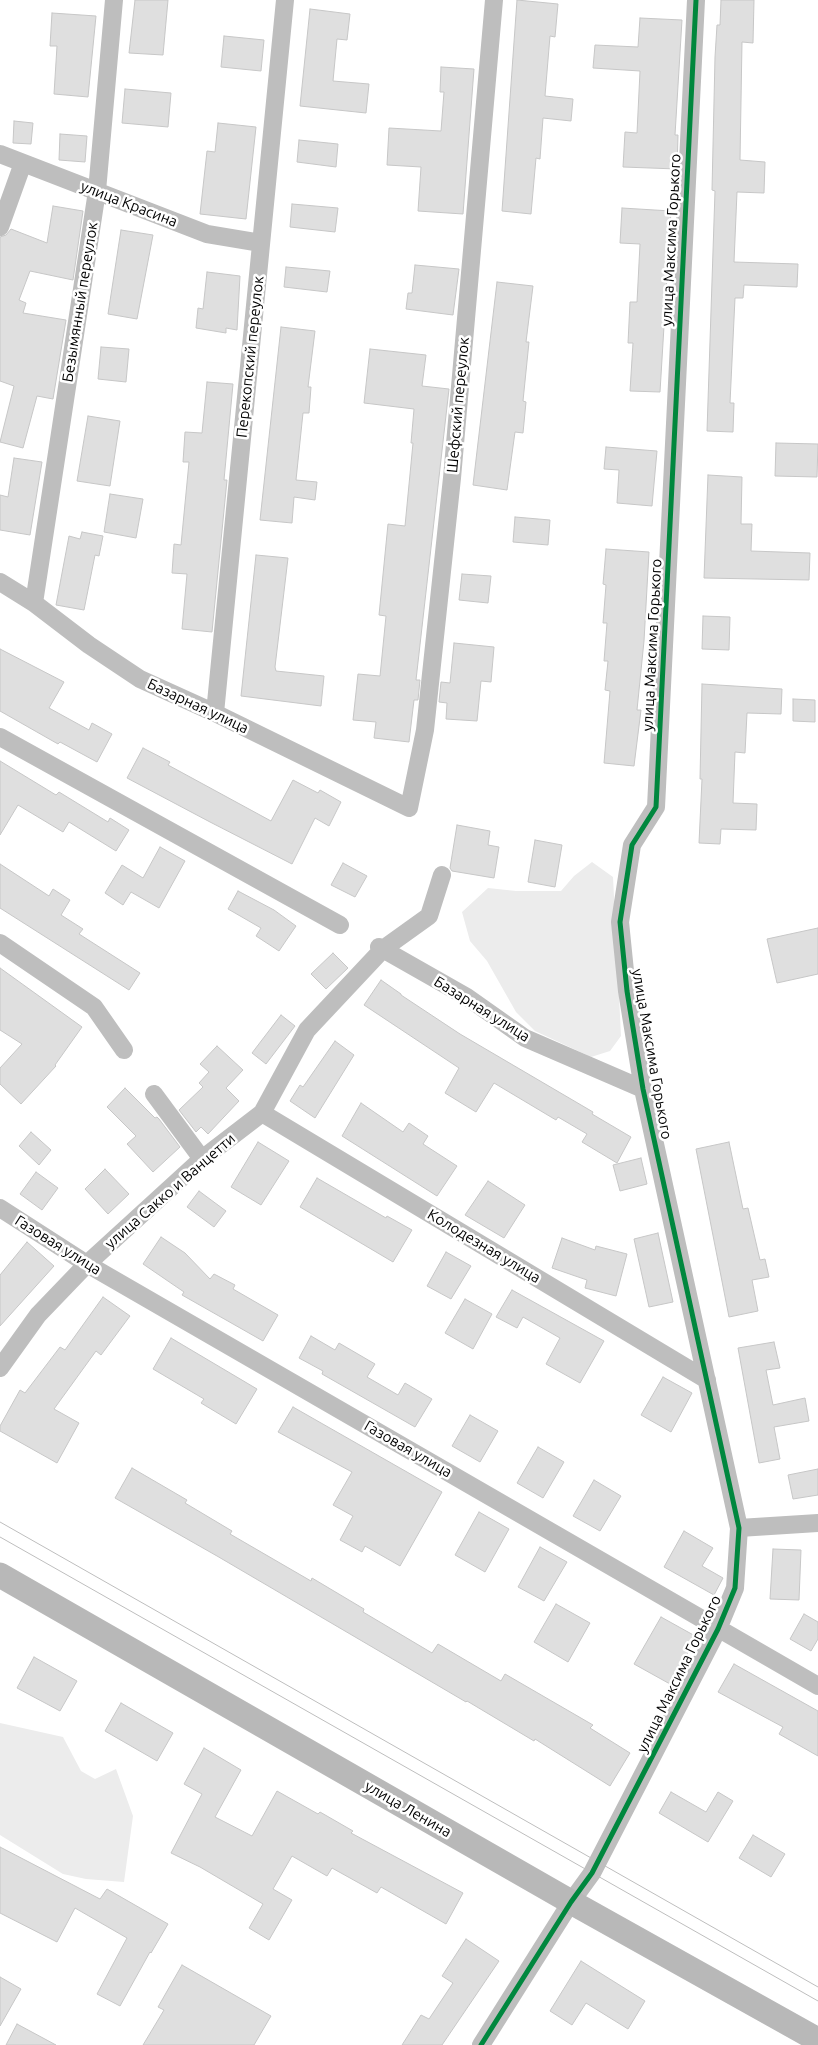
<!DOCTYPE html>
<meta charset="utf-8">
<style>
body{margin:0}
canvas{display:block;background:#fff}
</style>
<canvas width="818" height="2045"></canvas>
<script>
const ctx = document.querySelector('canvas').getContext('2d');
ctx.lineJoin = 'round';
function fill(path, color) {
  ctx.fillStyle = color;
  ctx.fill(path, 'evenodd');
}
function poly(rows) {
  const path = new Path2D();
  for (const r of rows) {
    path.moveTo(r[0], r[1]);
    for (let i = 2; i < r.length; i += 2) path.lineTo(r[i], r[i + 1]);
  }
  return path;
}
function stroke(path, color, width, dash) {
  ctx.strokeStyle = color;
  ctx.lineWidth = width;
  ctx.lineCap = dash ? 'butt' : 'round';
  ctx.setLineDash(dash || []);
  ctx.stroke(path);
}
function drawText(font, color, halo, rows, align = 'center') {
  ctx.font = font + ' Ubuntu,sans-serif';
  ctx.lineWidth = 5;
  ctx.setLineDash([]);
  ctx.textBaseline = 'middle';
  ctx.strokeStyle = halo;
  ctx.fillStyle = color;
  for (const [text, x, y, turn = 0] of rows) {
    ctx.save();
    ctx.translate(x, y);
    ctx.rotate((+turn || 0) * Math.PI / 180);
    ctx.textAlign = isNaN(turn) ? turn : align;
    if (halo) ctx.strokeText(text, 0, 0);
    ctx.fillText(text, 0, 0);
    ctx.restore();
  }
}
fill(poly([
 [592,862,613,877,621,1036,610,1051,591,1057,535,1031,516,1012,487,961,470,941,462,912,488,888,516,891,561,891,574,876],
 [0,1723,63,1737,81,1771,95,1779,116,1769,133,1816,124,1882,86,1879,63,1874,0,1835]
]), '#ececec');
const building = poly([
 [135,0,168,0,163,55,129,53,135,0],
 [517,0,558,4,555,37,550,36,545,96,573,99,571,121,543,118,540,159,536,158,531,214,502,211,517,0],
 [721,0,754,0,753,43,742,42,740,160,765,162,764,193,737,192,734,262,798,264,797,287,744,285,743,298,735,298,730,403,734,403,733,432,707,431,715,191,712,190,715,57,717,25,720,25,721,0],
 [310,9,350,14,347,40,337,39,333,81,369,84,366,113,300,106,310,9],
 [52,13,96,16,88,97,54,94,57,46,50,46,52,13],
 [640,18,682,20,675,135,678,135,677,169,623,167,625,132,637,133,640,71,593,68,595,45,638,47,640,18],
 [224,36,264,40,261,71,221,67,224,36],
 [441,67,474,69,463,214,418,211,421,167,387,165,389,128,441,131,444,92,440,92,441,67],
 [125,89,171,93,168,127,122,123,125,89],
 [14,121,33,123,31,144,13,143,14,121],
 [218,123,256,127,246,219,200,214,207,151,215,152,218,123],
 [60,134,87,136,85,162,59,160,60,134],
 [299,140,338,144,336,167,297,162,299,140],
 [292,204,338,208,335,232,290,227,292,204],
 [53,206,83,211,73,280,30,271,19,300,26,303,23,313,66,320,53,399,37,396,23,448,0,442,14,386,0,381,0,237,6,235,11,229,47,243,53,206],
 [622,208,671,211,660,392,630,391,633,343,628,343,630,302,637,302,640,244,620,243,622,208],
 [121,230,153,235,137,319,108,314,121,230],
 [415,265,459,269,453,315,406,309,408,293,412,293,415,265],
 [286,267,330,271,327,292,284,287,286,267],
 [207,272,240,276,237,330,226,328,226,333,196,328,198,308,203,309,207,272],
 [497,282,533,286,526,342,529,342,523,401,526,402,523,433,515,432,507,490,473,485,497,282],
 [281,327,315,331,308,387,311,387,309,413,303,413,296,480,317,482,315,500,294,497,292,523,260,520,281,327],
 [101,347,129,349,126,382,98,379,101,347],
 [370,349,426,355,422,386,449,389,416,680,420,680,418,700,414,700,409,742,374,738,376,722,353,720,358,674,380,676,386,616,379,615,388,524,405,526,413,443,411,443,414,409,364,403,370,349],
 [207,382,233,384,224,480,227,480,212,632,182,629,187,574,172,573,174,544,181,545,189,462,183,462,185,432,202,433,207,382],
 [88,416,120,421,110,486,77,481,88,416],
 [776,443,818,444,817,477,775,476,776,443],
 [606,447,657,451,652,506,617,503,619,470,604,469,606,447],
 [14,458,42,462,30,535,0,530,0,495,8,497,14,458],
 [708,475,742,477,741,524,752,524,751,551,810,553,809,580,704,578,708,475],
 [110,494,143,499,136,538,104,532,110,494],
 [515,517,550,520,548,545,513,542,515,517],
 [82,532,103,536,99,556,95,555,84,610,56,605,69,536,80,539,82,532],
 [606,549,649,552,644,641,637,710,641,710,634,766,604,763,610,691,605,690,608,661,604,661,607,623,603,623,606,585,603,584,606,549],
 [256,555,288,558,275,667,276,671,324,676,321,706,241,696,256,555],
 [462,574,491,576,488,603,459,600,462,574],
 [703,616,730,617,729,650,702,649,703,616],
 [454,643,494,647,491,682,481,681,477,721,446,719,447,703,439,702,441,682,450,683,454,643],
 [0,649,64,682,49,708,89,730,92,723,112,734,97,762,60,742,58,744,0,711,0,649],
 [702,684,782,689,781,714,747,713,745,753,735,752,733,803,757,804,756,830,721,829,720,844,699,843,702,779,700,779,702,684],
 [793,699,815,700,815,722,793,721,793,699],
 [143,748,170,762,168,765,271,821,293,780,318,793,320,790,341,802,329,826,315,818,292,864,210,822,127,778,143,748],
 [0,761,56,795,59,792,108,822,110,818,129,830,116,851,69,822,63,832,18,805,0,835,0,761],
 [457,825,490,831,488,845,499,847,494,878,452,871,450,868,457,825],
 [535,840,562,845,555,887,528,882,535,840],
 [160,847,185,861,159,908,131,892,123,905,105,893,122,865,143,878,160,847],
 [343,863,367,876,355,897,331,885,343,863],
 [0,864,49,896,53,889,70,900,61,915,83,929,79,934,140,973,129,990,0,908,0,864],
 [238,891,274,910,296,926,279,951,256,936,261,928,228,909,238,891],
 [818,928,818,974,777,983,767,939,818,928],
 [333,953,348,968,326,989,311,974,333,953],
 [0,968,82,1027,55,1065,56,1066,21,1104,0,1084,0,1068,22,1044,0,1030,0,968],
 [381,980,401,994,401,995,460,1034,593,1112,592,1114,631,1137,617,1163,582,1142,587,1134,558,1117,556,1120,494,1083,476,1112,445,1093,459,1068,364,1005,381,980],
 [281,1015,295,1026,266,1064,252,1053,281,1015],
 [335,1041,354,1055,315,1118,290,1101,300,1085,303,1087,335,1041],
 [217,1046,243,1070,226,1088,239,1101,208,1134,201,1127,196,1132,179,1110,203,1087,199,1083,209,1072,200,1064,217,1046],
 [125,1088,155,1118,157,1117,159,1119,180,1147,153,1172,127,1144,136,1136,107,1107,125,1088],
 [361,1103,403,1132,409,1123,428,1136,423,1144,457,1166,437,1196,342,1136,361,1103],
 [31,1132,51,1150,39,1165,19,1146,31,1132],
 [258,1142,289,1161,261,1205,231,1187,258,1142],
 [729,1142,743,1209,748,1208,760,1260,765,1259,769,1277,752,1280,758,1311,729,1317,696,1149,729,1142],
 [641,1158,647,1184,620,1191,613,1165,641,1158],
 [105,1169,129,1194,108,1214,85,1189,105,1169],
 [36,1172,58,1188,42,1210,20,1194,36,1172],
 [317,1178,386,1218,387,1216,412,1230,393,1262,300,1207,317,1178],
 [488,1181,525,1205,504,1238,465,1215,488,1181],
 [199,1191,226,1211,214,1227,187,1207,199,1191],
 [658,1233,673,1302,649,1307,634,1239,658,1233],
 [161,1237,185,1253,210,1279,214,1274,235,1285,233,1289,278,1315,263,1341,182,1295,184,1292,143,1264,161,1237],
 [562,1238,595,1250,596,1246,627,1254,616,1296,585,1288,587,1280,552,1268,562,1238],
 [27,1242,54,1266,0,1326,0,1275,27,1242],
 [446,1252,471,1266,451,1299,427,1286,446,1252],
 [512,1290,604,1341,580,1383,546,1364,560,1338,523,1317,517,1328,496,1317,512,1290],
 [103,1297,130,1316,101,1355,96,1351,54,1409,79,1423,57,1463,0,1431,0,1426,20,1390,25,1393,60,1347,65,1350,103,1297],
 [465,1299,492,1314,473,1349,445,1333,465,1299],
 [311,1336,335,1350,339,1343,375,1364,367,1377,398,1395,405,1383,432,1399,415,1427,322,1374,323,1371,299,1358,311,1336],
 [171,1338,257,1389,236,1424,201,1403,204,1399,153,1369,171,1338],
 [774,1342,780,1368,766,1370,773,1405,805,1398,809,1421,774,1427,780,1459,759,1463,738,1348,774,1342],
 [663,1377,692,1393,671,1432,641,1415,663,1377],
 [293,1407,442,1492,400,1566,365,1546,362,1552,340,1540,353,1516,333,1505,352,1472,278,1432,293,1407],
 [470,1415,498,1431,480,1462,452,1446,470,1415],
 [538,1447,564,1462,543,1498,517,1483,538,1447],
 [132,1468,187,1500,185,1503,232,1531,230,1534,311,1581,312,1578,364,1609,363,1612,432,1653,438,1644,501,1681,505,1674,593,1725,590,1728,630,1753,610,1786,535,1739,534,1741,467,1701,466,1702,217,1556,115,1498,132,1468],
 [818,1469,818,1495,793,1499,788,1475,818,1469],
 [594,1480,621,1496,600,1531,573,1516,594,1480],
 [479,1512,509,1529,485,1572,455,1555,479,1512],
 [684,1531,713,1548,702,1566,723,1578,714,1595,664,1567,684,1531],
 [540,1547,567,1562,544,1601,518,1587,540,1547],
 [773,1549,801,1550,799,1600,770,1599,773,1549],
 [556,1604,590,1623,568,1662,534,1642,556,1604],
 [804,1614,818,1622,818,1639,811,1651,790,1639,804,1614],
 [661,1617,697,1637,670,1684,634,1664,661,1617],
 [34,1657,77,1681,60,1711,17,1688,34,1657],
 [734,1664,818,1711,818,1756,779,1734,783,1727,718,1692,734,1664],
 [121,1703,173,1733,157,1761,105,1731,121,1703],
 [204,1748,241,1770,215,1817,252,1836,277,1791,318,1814,320,1812,353,1831,351,1833,463,1893,446,1924,381,1887,377,1893,332,1868,327,1876,292,1856,273,1889,292,1900,269,1940,249,1928,263,1904,200,1867,171,1853,202,1794,184,1784,204,1748],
 [671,1792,706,1812,718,1792,733,1801,708,1842,659,1813,671,1792],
 [753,1835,785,1854,771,1877,739,1858,753,1835],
 [0,1847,100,1899,107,1889,168,1924,151,1953,150,1952,120,2006,97,1994,127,1938,75,1908,57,1942,0,1913,0,1847],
 [466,1939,499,1961,442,2045,402,2045,421,2015,429,2019,453,1983,442,1976,466,1939],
 [581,1961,645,2001,628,2029,586,2003,572,2025,550,2011,581,1961],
 [182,1965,271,2016,254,2045,143,2045,164,2010,158,2007,182,1965],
 [0,1977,21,1989,0,2026,0,1977],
 [17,2024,56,2045,6,2045,17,2024]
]);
fill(building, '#dfdfdf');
stroke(building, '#c7c7c7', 1);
stroke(poly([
 [0,154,207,234,261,243],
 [0,227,23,163],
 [0,582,34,603,89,645,140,679,215,713,409,808,425,730,452,478,494,0],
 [34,603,97,191,114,0],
 [215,713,285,0],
 [0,737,340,925],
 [0,943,94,1007,124,1050],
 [379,947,467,997,525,1038,643,1089],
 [154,1094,202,1159],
 [262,1113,707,1380],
 [0,1208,87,1264,818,1686],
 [0,1368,38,1315,87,1264,202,1159,262,1113,307,1030,383,949,429,916,442,875],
 [739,1528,818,1523],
 [481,2045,571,1902,592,1873,718,1629,735,1588,739,1528,643,1089,627,991,620,922,632,845,656,807,696,0]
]), '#bebebe', 18);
stroke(poly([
 [0,1575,571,1902,818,2040]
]), '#b8b8b8', 25);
stroke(poly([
 [0,1522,818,1987],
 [0,1537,818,2001]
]), '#bebebe', 1);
stroke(poly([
 [481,2045,571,1902,592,1873,718,1629,735,1588,739,1528,643,1089,627,991,620,922,632,845,656,807,696,0]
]), '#00873e', 5);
drawText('15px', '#000', '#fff', [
 ["улица Красина",129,204,21],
 ["улица Максима Горького",671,240,-87],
 ["Безымянный переулок",80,302,-81],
 ["Перекопский переулок",250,357,-84],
 ["Шефский переулок",458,405,-85],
 ["улица Максима Горького",652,645,-87],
 ["Базарная улица",198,706,25],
 ["Базарная улица",482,1009,32],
 ["улица Максима Горького",652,1054,80],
 ["улица Сакко и Ванцетти",170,1191,-41],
 ["Газовая улица",58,1245,32],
 ["Колодезная улица",484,1246,31],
 ["Газовая улица",408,1449,30],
 ["улица Максима Горького",679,1674,-64],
 ["улица Ленина",408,1809,30]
]);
</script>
